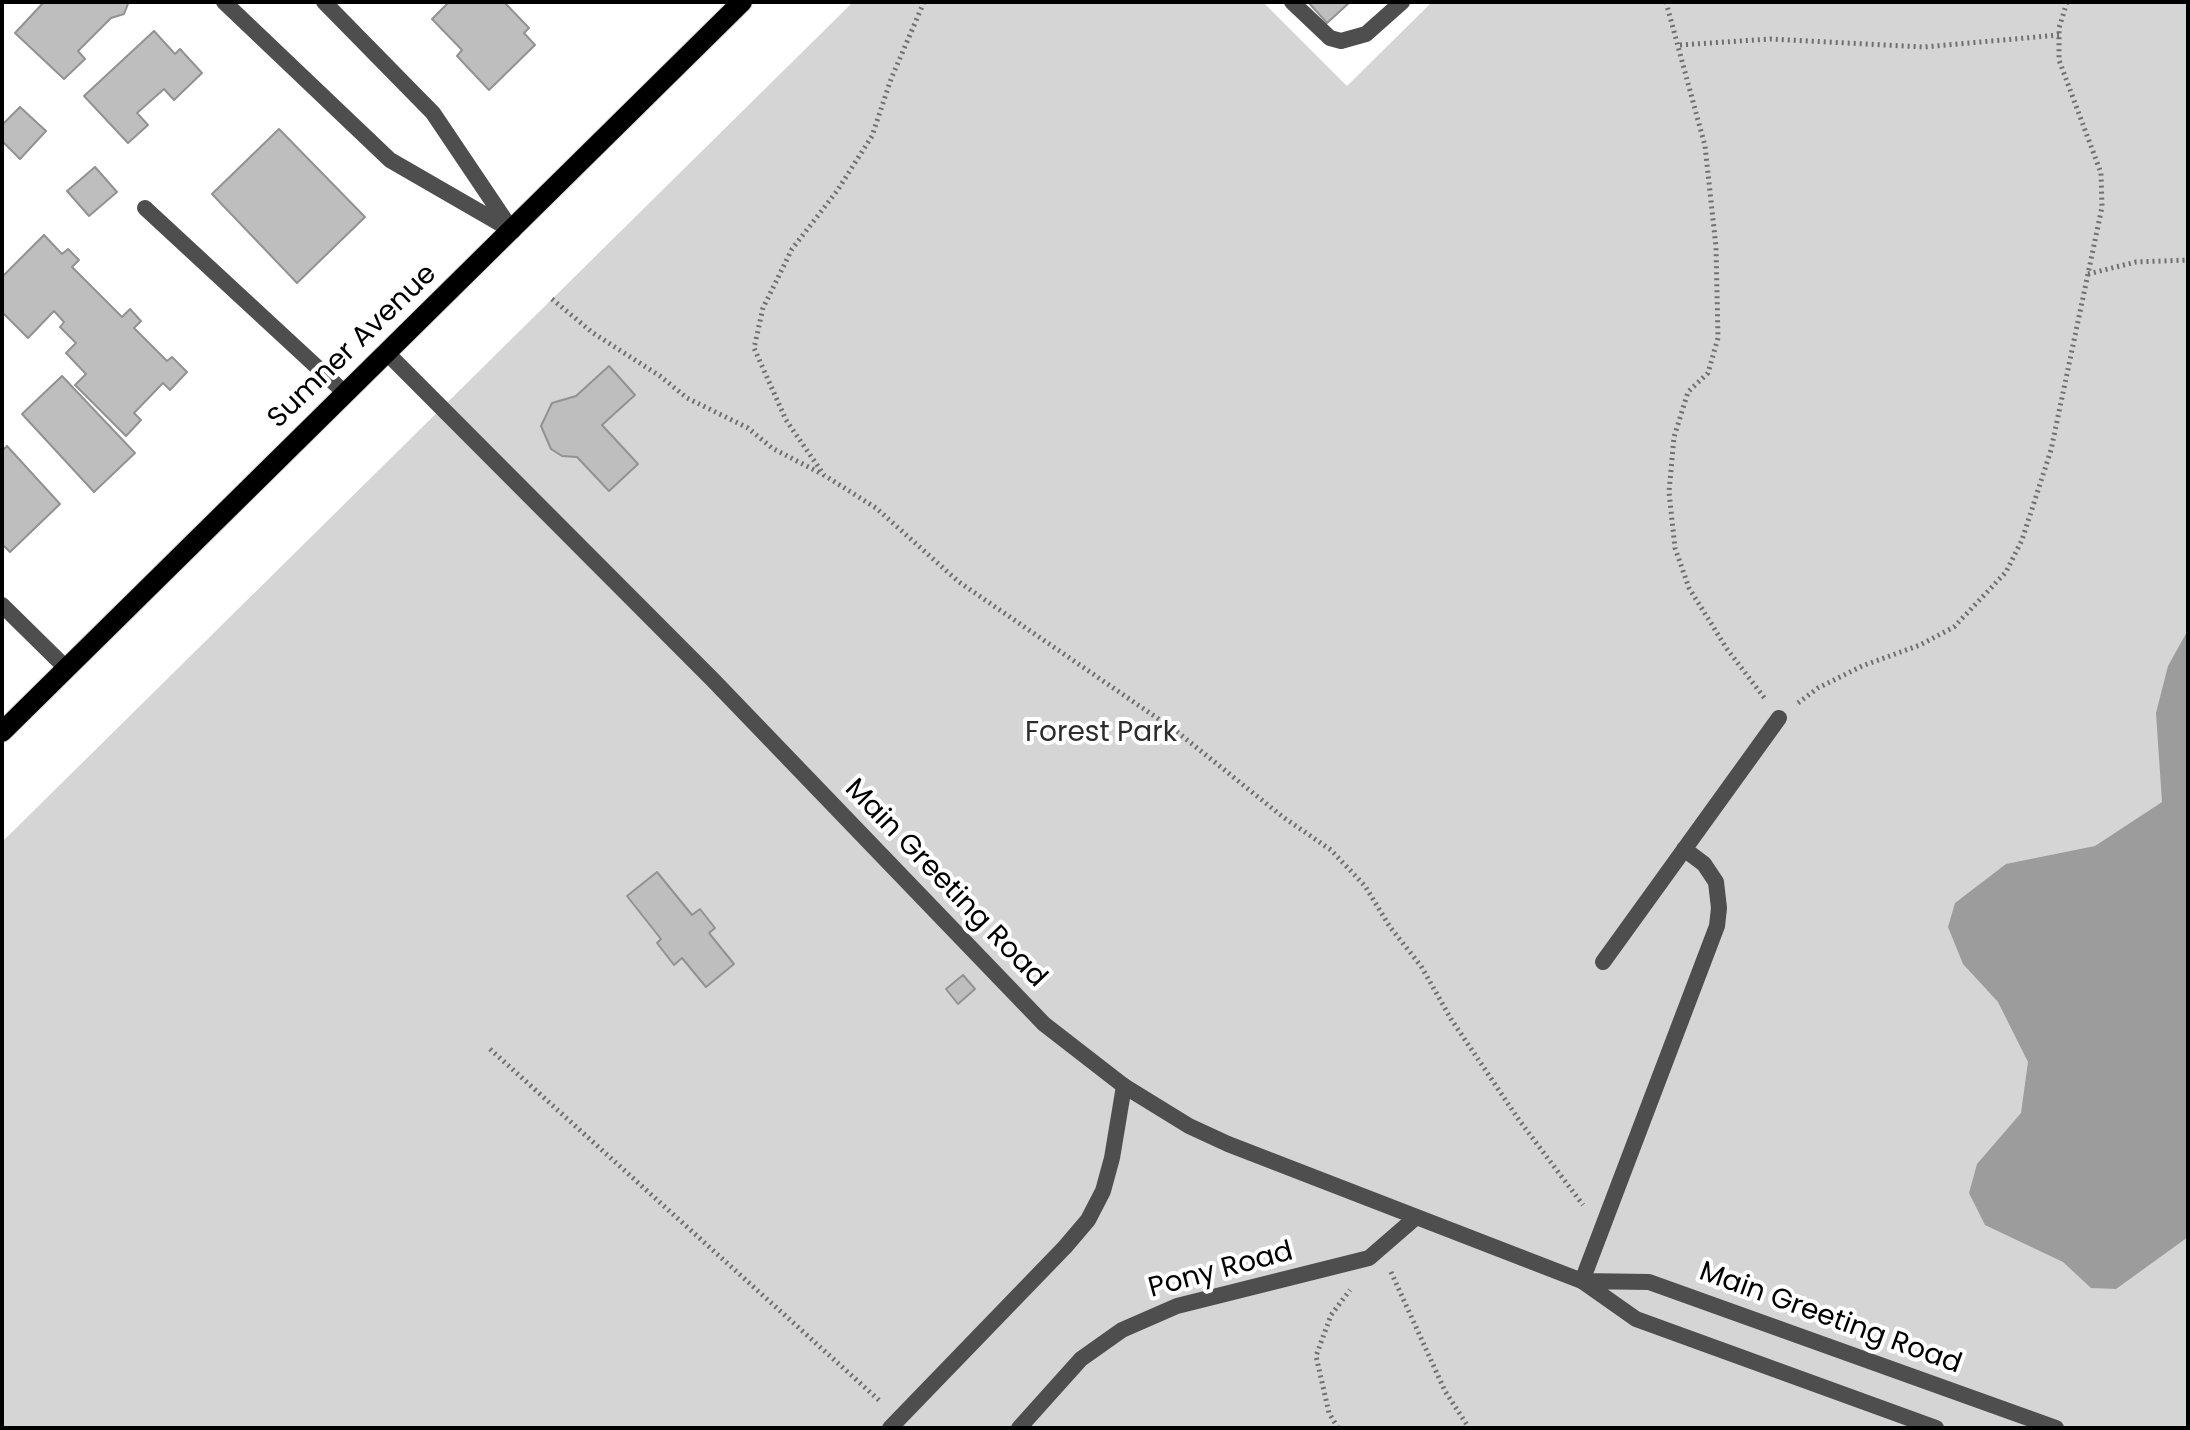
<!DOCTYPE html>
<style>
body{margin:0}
#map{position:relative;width:2190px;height:1430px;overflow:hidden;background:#fff;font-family:Poppins,sans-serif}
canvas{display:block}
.frame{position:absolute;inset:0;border:4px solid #000;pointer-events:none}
</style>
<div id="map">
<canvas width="2190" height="1430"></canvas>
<div class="frame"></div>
</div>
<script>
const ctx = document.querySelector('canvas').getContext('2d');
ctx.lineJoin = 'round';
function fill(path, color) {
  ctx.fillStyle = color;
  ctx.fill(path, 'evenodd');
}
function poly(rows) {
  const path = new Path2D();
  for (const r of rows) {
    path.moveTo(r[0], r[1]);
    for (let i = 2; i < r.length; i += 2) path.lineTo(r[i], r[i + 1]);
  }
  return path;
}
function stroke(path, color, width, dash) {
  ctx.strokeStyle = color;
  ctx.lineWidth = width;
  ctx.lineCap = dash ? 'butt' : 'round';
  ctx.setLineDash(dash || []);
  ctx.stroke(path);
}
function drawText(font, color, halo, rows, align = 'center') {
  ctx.font = font + ' Poppins,sans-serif';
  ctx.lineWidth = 8;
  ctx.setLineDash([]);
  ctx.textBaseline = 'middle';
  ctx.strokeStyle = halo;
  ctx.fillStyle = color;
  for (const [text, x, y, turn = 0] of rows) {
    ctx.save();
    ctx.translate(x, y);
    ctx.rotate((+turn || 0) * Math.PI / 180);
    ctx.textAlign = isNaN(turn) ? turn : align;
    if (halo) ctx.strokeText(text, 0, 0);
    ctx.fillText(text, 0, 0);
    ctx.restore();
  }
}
fill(poly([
 [853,2,1263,2,1347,86,1432,2,2188,2,2188,1428,2,1428,2,842]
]), '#d5d5d5');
fill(poly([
 [2188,630,2188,1237,2116,1289,2091,1288,2063,1262,1985,1225,1969,1193,1977,1164,2021,1113,2028,1062,1998,1002,1963,964,1948,927,1955,903,2006,864,2095,846,2162,802,2156,713,2168,666]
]), '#9c9c9c');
const building = poly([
 [44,2,128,2,128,4,124,14,111,18,78,51,85,59,64,79,15,33,44,2],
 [449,2,504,2,529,28,524,33,535,45,489,90,457,56,462,50,432,19,449,2],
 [1308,2,1350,2,1327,23,1308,2],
 [154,31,175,54,180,49,202,73,174,100,164,89,137,113,148,125,128,143,84,96,154,31],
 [20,107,46,131,20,159,2,141,2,125,20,107],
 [279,129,365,217,297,283,212,194,279,129],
 [95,167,117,192,89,216,67,191,95,167],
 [44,235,62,254,68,249,79,260,72,267,122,317,130,309,141,321,134,328,167,361,172,357,187,372,170,390,163,383,134,413,141,420,126,436,75,385,86,374,66,353,76,343,60,327,64,322,54,311,28,338,2,312,2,277,44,235],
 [609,366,635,395,602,425,638,464,609,491,577,457,562,456,551,449,541,426,552,403,576,396,609,366],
 [62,376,135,453,94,492,22,414,62,376],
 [7,446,60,504,10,552,2,544,2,451,7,446],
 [657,872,692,915,700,909,715,928,709,933,734,964,706,987,682,958,674,965,657,943,661,939,627,896,657,872],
 [963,975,975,989,958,1004,946,989,963,975]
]);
fill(building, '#bebebe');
stroke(building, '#929292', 2);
const primary = poly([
 [2,732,742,2]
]);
stroke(primary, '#dbdbdb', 22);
stroke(poly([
 [924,2,891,79,872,136,837,191,792,249,763,308,754,348,786,420,824,475,876,508,959,582,1176,731,1283,817,1331,850,1365,886,1390,927,1421,966,1451,1019,1519,1120,1583,1205],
 [1666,2,1705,146,1716,247,1718,338,1708,373,1688,392,1674,437,1669,492,1675,548,1689,588,1727,649,1766,700],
 [1680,45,1770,39,1924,47,2059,35],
 [2088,274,2136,262,2188,260],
 [552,299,593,333,660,376,687,398,748,428,772,448,822,474],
 [1798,703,1818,688,1862,666,1920,645,1954,627,2006,572,2022,540,2051,450,2102,207,2101,173,2059,60,2059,28,2067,2],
 [490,1049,881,1402],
 [1391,1272,1445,1391,1469,1428],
 [1338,1428,1329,1413,1316,1356,1331,1315,1350,1290]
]), '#707070', 5, [2, 4]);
stroke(poly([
 [1292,2,1330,38,1341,41,1366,34,1402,2],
 [145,208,345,393],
 [1603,962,1779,718],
 [1582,1281,1717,926,1719,908,1716,882,1704,864,1684,849],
 [890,1428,1065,1247,1088,1220,1103,1191,1112,1158,1124,1086],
 [1019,1428,1081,1359,1122,1330,1177,1306,1369,1258,1414,1219]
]), '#4e4e4e', 16);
stroke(poly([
 [224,2,390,160,513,231],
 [324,2,433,113,509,226],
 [386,352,713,680,1044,1024,1124,1086,1189,1126,1228,1144,1582,1281,1636,1319,1936,1428],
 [2,605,66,668],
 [1582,1281,1649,1282,2056,1428]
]), '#4e4e4e', 16);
stroke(primary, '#000', 20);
drawText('28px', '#000', '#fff', [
 ["Sumner Avenue",353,347,-44],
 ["Main Greeting Road",945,884,46],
 ["Pony Road",1221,1271,-15],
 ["Main Greeting Road",1830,1319,20]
]);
drawText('28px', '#2c2c2c', '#fff', [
 ["Forest Park",1101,734]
]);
</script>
